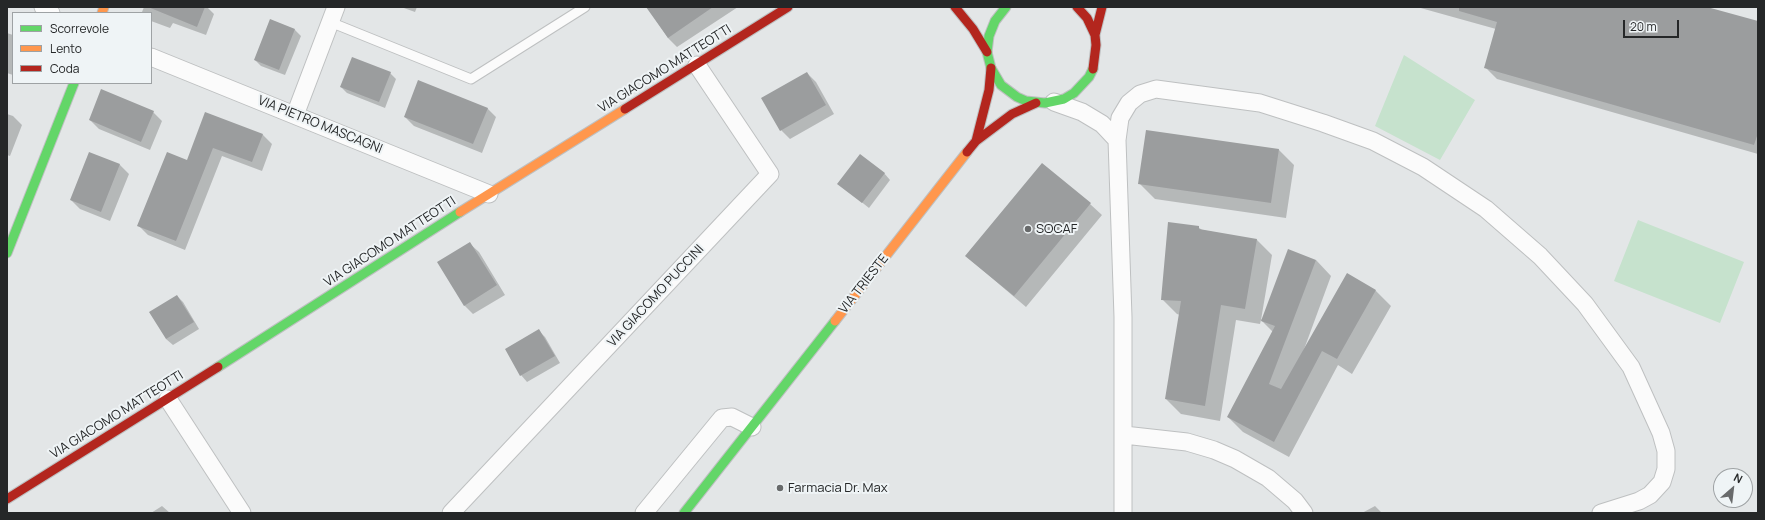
<!DOCTYPE html>
<style>
body{margin:0}
#map{position:relative;width:1765px;height:520px;overflow:hidden;background:#e3e6e7;font-family:Manrope,sans-serif}
canvas{display:block}
.frame{position:absolute;inset:0;border:8px solid #252728;pointer-events:none}
.legend{position:absolute;left:12px;top:12px;width:140px;height:72px;box-sizing:border-box;background:#eff4f6;border:1px solid #9ea2a4;margin:0;padding:5px 7px;list-style:none;font-size:12px;color:#252728}
.legend li{display:flex;align-items:center;gap:8px;height:20px}
.legend b{width:20px;border:1px solid #9ea2a4}
.north{position:absolute;left:1713px;top:468px;width:40px;height:40px;box-sizing:border-box;background:#eff4f6;border:1px solid #9ea2a4;border-radius:50%;rotate:28deg;font-size:11px;font-weight:700;line-height:16px;text-align:center;color:#252728}
.north::after{content:'';display:block;margin:auto;width:14px;height:18px;background:#686a6b;clip-path:polygon(50% 0,100% 100%,50% 72%,0 100%)}
.scale{position:absolute;left:1623px;top:20px;width:56px;height:18px;box-sizing:border-box;border:2px solid #252728;border-top:0;padding-left:5px;font-size:12px;line-height:14px;white-space:nowrap;color:#252728;-webkit-text-stroke:3px #eff4f6;paint-order:stroke}
</style>
<div id="map">
<canvas width="1765" height="520"></canvas>
<div class="frame"></div>
<ul class="legend">
<li><b style="height:5px;background:#63d668"></b>Scorrevole</li>
<li><b style="height:5px;background:#ff974d"></b>Lento</li>
<li><b style="height:5px;background:#b3261e"></b>Coda</li>
</ul>
<div class="north">N</div>
<div class="scale">20 m</div>
</div>
<script>
const ctx = document.querySelector('canvas').getContext('2d');
ctx.lineJoin = 'round';
function fill(path, color) {
  ctx.fillStyle = color;
  ctx.fill(path, 'evenodd');
}
function poly(rows) {
  const path = new Path2D();
  for (const r of rows) {
    path.moveTo(r[0], r[1]);
    for (let i = 2; i < r.length; i += 2) path.lineTo(r[i], r[i + 1]);
  }
  return path;
}
function stroke(path, color, width, dash) {
  ctx.strokeStyle = color;
  ctx.lineWidth = width;
  ctx.lineCap = dash ? 'butt' : 'round';
  ctx.setLineDash(dash || []);
  ctx.stroke(path);
}
function drawText(font, color, halo, rows, align = 'center') {
  ctx.font = font + ' Manrope,sans-serif';
  ctx.lineWidth = 4;
  ctx.setLineDash([]);
  ctx.textBaseline = 'middle';
  ctx.strokeStyle = halo;
  ctx.fillStyle = color;
  for (const [text, x, y, turn = 0] of rows) {
    ctx.save();
    ctx.translate(x, y);
    ctx.rotate((+turn || 0) * Math.PI / 180);
    ctx.textAlign = isNaN(turn) ? turn : align;
    if (halo) ctx.strokeText(text, 0, 0);
    ctx.fillText(text, 0, 0);
    ctx.restore();
  }
}
fill(poly([
 [1404,55,1475,100,1440,160,1375,126],
 [1638,220,1744,262,1720,323,1614,281]
]), '#c6e2cd');
fill(poly([
 [144,7,207,7,214,14,206,35,173,23,170,28,151,21,151,13,142,12],
 [401,7,417,7,415,12],
 [647,7,738,7,677,47,668,38],
 [1417,7,1704,7,1758,23,1758,154,1497,79,1485,67,1496,29],
 [271,20,295,30,301,36,285,75,261,66,255,60],
 [7,33,13,35,13,75,7,73],
 [390,73,396,79,385,108,347,93,341,87],
 [807,73,816,82,834,114,790,139,781,130],
 [487,108,496,117,482,153,414,126,405,117],
 [153,112,162,121,150,150,99,129,90,120],
 [206,113,263,135,272,144,262,171,222,156,185,250,148,235,139,226,187,162],
 [7,114,13,116,22,125,10,156,7,155],
 [1147,131,1279,150,1294,165,1286,218,1155,199,1140,184],
 [90,153,120,165,129,174,110,221,80,209,71,200],
 [884,173,890,180,869,208,839,184],
 [1090,204,1102,215,1026,307,966,256],
 [1198,227,1202,230,1257,240,1272,255,1261,320,1316,260,1331,276,1303,352,1347,275,1376,291,1391,306,1352,374,1338,365,1289,457,1243,432,1228,417,1273,332,1261,320,1260,324,1236,320,1220,421,1181,414,1166,399,1180,315,1177,314,1162,299],
 [469,243,479,252,505,295,473,314,464,305],
 [177,296,183,302,199,329,173,345,166,339],
 [539,331,545,337,560,363,527,382,521,375],
 [162,506,170,513,151,513],
 [1375,506,1382,513,1362,513]
]), '#0003');
fill(poly([
 [148,7,205,7,197,27],
 [646,7,713,7,668,38],
 [1459,7,1707,7,1758,21,1758,133,1754,145,1484,68,1497,22,1459,11],
 [270,19,295,29,279,70,254,60],
 [352,57,391,72,379,102,340,87],
 [807,72,826,105,780,131,761,98],
 [418,80,488,108,473,144,404,117],
 [101,89,154,111,141,142,89,120],
 [205,112,263,134,252,162,213,148,176,241,137,226,167,152,187,160],
 [1146,130,1279,149,1271,203,1138,184],
 [89,152,120,164,101,212,70,200],
 [860,154,885,173,862,203,837,184],
 [1042,163,1091,203,1014,296,965,256],
 [1168,222,1199,226,1199,229,1257,239,1245,309,1221,305,1205,406,1165,399,1181,301,1161,300],
 [470,242,497,285,464,306,437,262],
 [1288,249,1316,260,1269,384,1281,389,1347,273,1376,290,1337,359,1322,351,1274,442,1227,417,1275,326,1261,321],
 [177,295,194,322,166,339,149,312],
 [539,329,555,356,520,376,505,349]
]), '#9b9d9e');
const lane = poly([
 [330,22,471,79,585,7]
]);
const street = poly([
 [43,7,51,13],
 [151,57,489,194],
 [1054,102,1082,112,1102,124,1117,140],
 [295,115,336,7],
 [168,399,242,513],
 [1124,435,1187,442,1214,450,1235,459,1268,478,1295,501,1304,513],
 [451,513,770,174,697,65],
 [644,513,722,418,732,417,752,427],
 [1123,513,1123,317,1117,140,1120,118,1129,103,1140,94,1156,89,1260,103,1323,123,1373,141,1423,167,1486,209,1540,256,1585,304,1631,367,1661,433,1666,451,1666,469,1662,482,1650,495,1639,501,1601,513]
]);
const fast = poly([
 [1006,7,995,21,989,36,987,52,991,68,1001,85,1017,97,1026,101,1045,103,1064,99,1074,93,1089,77,1093,69],
 [7,253,74,83],
 [218,367,460,212],
 [684,513,835,321]
]);
const slow = poly([
 [102,13,104,7],
 [460,212,625,109],
 [835,321,967,152]
]);
const jam = poly([
 [955,7,973,29,987,52],
 [1077,7,1087,18,1095,35,1096,45,1093,69],
 [1095,35,1102,7],
 [625,109,788,7],
 [976,141,989,90,991,68],
 [967,152,976,141,1012,114,1036,103],
 [7,499,218,367]
]);
stroke(lane, '#bec0c1', 11);
stroke(street, '#bec0c1', 19);
stroke(fast, '#bec0c1', 11);
stroke(slow, '#bec0c1', 11);
stroke(jam, '#bec0c1', 11);
stroke(lane, '#fbfbfb', 9);
stroke(street, '#fbfbfb', 17);
stroke(fast, '#63d668', 9);
stroke(slow, '#ff974d', 9);
stroke(jam, '#b3261e', 9);
for (const [x, y, r, color] of [
 [1028,229,4,"#686a6b"],
 [780,488,4,"#686a6b"]
]) {
  const dot = new Path2D();
  dot.arc(x, y, r, 0, 2 * Math.PI);
  ctx.fillStyle = color;
  ctx.fill(dot);
  stroke(dot, '#eff4f6', 1.5);
}
drawText('13px', '#252728', '#eff4f6', [
 ["VIA GIACOMO MATTEOTTI",665,69,-32],
 ["VIA PIETRO MASCAGNI",320,125,22],
 ["VIA GIACOMO MATTEOTTI",390,242,-33],
 ["VIA TRIESTE",864,284,-52],
 ["VIA GIACOMO PUCCINI",656,296,-47],
 ["VIA GIACOMO MATTEOTTI",117,415,-32]
]);
drawText('13px', '#252728', '#eff4f6', [
 ["SOCAF",1036,229],
 ["Farmacia Dr. Max",788,488]
], 'left');
</script>
